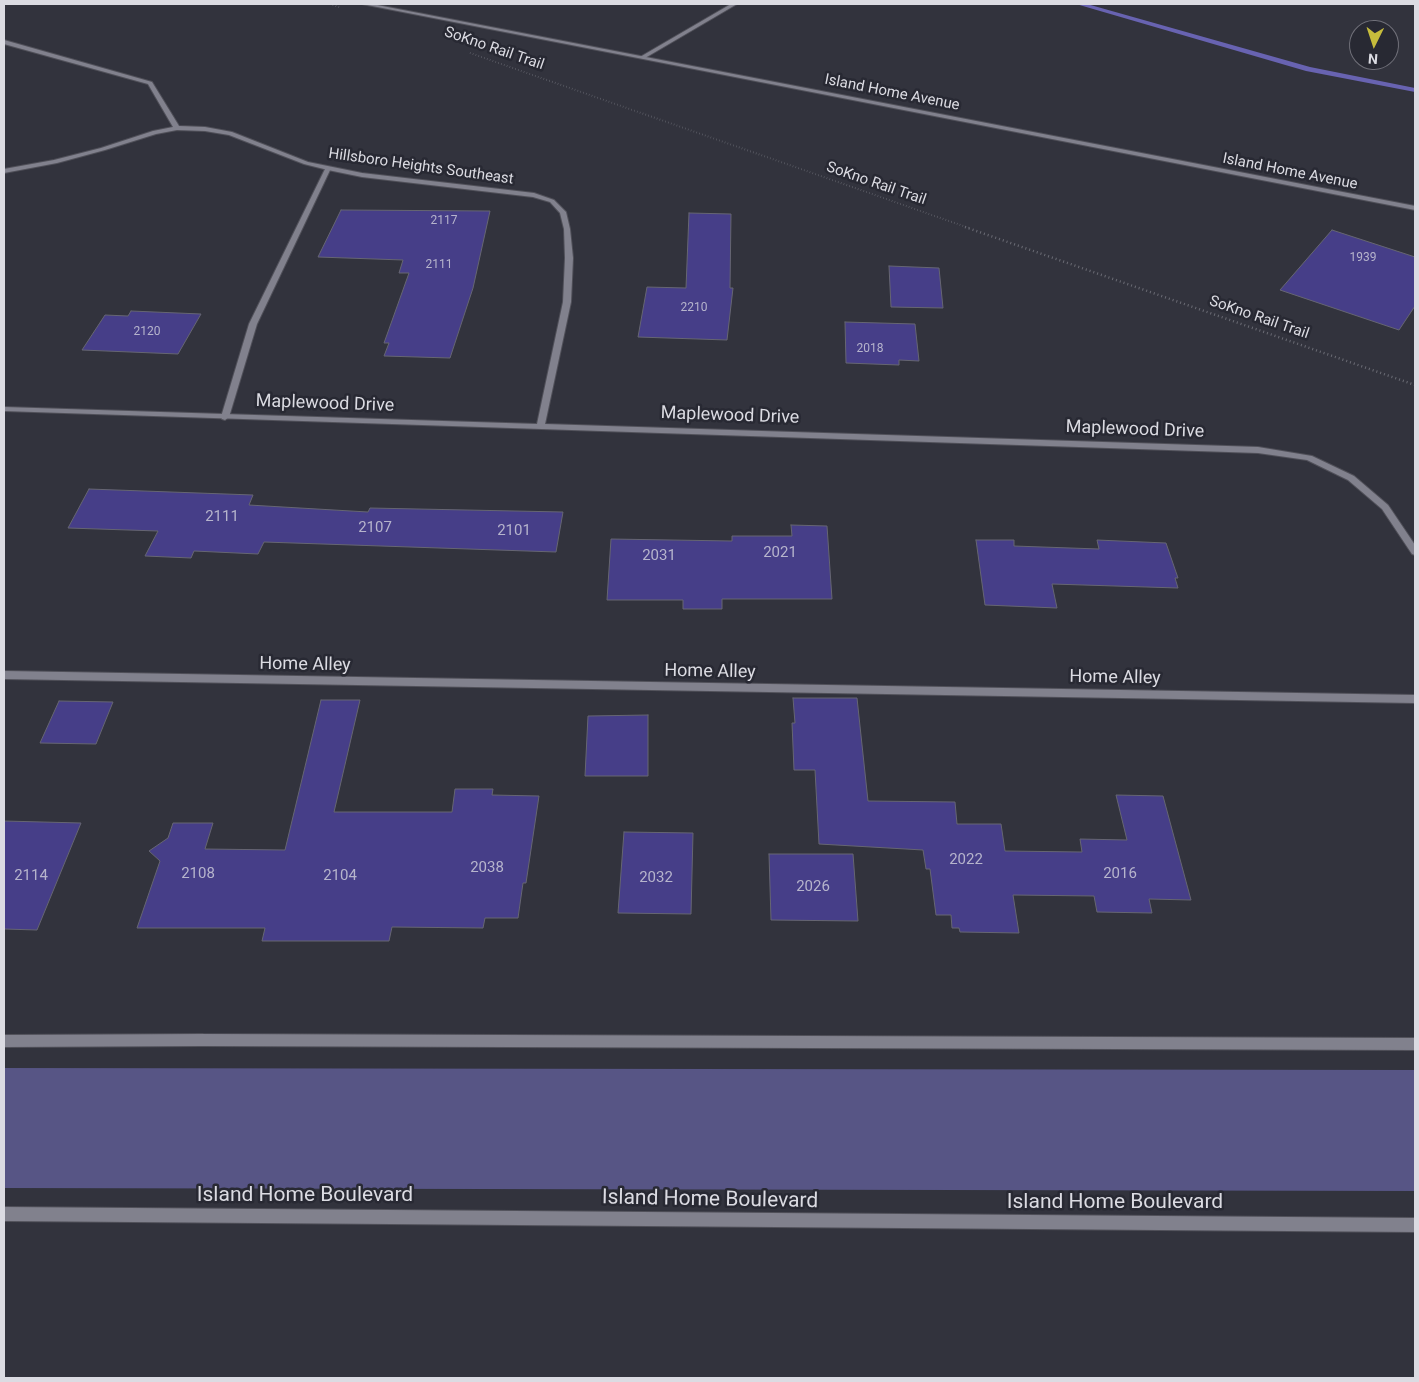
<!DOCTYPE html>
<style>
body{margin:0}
#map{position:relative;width:1419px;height:1382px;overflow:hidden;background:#32333d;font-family:Roboto,sans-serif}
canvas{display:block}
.frame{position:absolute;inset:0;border:5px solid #dbdbe2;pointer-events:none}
.north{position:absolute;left:1349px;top:20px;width:50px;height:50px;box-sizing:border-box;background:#282933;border:1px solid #707079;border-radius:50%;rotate:184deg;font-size:14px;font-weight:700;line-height:20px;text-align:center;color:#dbdbe2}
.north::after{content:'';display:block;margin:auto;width:18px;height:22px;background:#c6bc3c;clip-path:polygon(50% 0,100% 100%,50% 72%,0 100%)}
</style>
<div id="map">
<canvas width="1419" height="1382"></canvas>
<div class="frame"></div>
<div class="north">N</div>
</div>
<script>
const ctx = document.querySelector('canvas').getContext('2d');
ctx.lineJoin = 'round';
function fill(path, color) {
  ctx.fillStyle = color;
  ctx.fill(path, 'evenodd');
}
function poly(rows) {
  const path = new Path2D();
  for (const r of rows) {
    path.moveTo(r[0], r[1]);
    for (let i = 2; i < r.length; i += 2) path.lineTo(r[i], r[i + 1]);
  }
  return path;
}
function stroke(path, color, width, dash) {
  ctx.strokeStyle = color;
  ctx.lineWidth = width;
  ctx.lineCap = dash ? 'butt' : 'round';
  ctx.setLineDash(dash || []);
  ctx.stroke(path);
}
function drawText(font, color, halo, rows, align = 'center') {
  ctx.font = font + ' Roboto,sans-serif';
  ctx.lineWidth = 5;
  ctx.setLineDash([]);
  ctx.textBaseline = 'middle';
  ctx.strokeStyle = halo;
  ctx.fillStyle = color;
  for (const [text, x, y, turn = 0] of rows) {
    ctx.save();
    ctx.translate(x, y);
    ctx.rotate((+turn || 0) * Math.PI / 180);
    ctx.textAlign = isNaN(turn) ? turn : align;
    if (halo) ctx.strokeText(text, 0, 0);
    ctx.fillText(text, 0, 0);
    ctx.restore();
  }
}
fill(poly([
 [4,1068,1415,1070,1415,1191,4,1188]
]), '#575585');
fill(poly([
 [1076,4,1087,4,1310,67,1415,88,1415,92,1306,71,1076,4]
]), '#6863b1');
const building = poly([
 [341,210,490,211,473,288,450,358,384,356,389,343,384,343,409,273,399,273,403,260,318,257,341,210],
 [689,213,731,214,730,288,733,288,727,340,638,337,647,287,686,288,689,213],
 [1332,230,1415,257,1415,306,1399,330,1280,290,1332,230],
 [889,266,939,268,943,308,891,307,889,266],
 [131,311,201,314,178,354,82,350,105,315,128,316,131,311],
 [845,322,915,324,919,361,899,360,899,365,846,363,845,322],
 [89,489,253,495,249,505,368,512,370,508,563,512,556,552,264,542,258,554,194,551,191,558,145,556,158,531,68,528,89,489],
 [791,525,827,526,832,599,722,599,722,609,683,609,683,600,607,600,611,539,732,541,732,536,792,536,791,525],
 [976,540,1014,540,1014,546,1099,549,1097,540,1166,543,1178,578,1175,578,1178,588,1052,584,1057,608,985,605,976,540],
 [793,698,857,698,868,801,955,802,957,824,1001,824,1005,851,1082,852,1080,839,1127,840,1116,795,1163,796,1191,900,1149,899,1152,913,1097,912,1094,896,1013,895,1019,933,960,932,959,928,952,928,951,915,936,915,930,869,926,869,923,850,819,844,815,770,794,770,792,723,795,723,793,698],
 [321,700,360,700,334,812,452,812,455,789,493,789,492,795,539,796,526,883,523,883,518,918,485,918,483,928,392,927,389,941,262,941,265,928,137,928,160,861,149,851,168,838,173,823,213,823,205,849,285,850,321,700],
 [59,701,113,702,96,744,40,743,59,701],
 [648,715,648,776,585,776,588,716,648,715],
 [4,821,81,823,37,930,4,929,4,821],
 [624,832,693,833,691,914,618,913,624,832],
 [769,854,853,854,858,921,771,920,769,854]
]);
fill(building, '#463e88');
stroke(building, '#666672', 1);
const service = poly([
 [326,167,331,168,257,324,229,417,225,420,222,419,221,417,249,324,326,167],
 [4,671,1415,695,1415,703,4,679,4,671]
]);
const minor = poly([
 [731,4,737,4,645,58,640,57,731,4],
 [4,40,152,82,179,126,205,127,232,132,308,162,362,173,534,193,554,200,566,212,570,229,573,258,571,302,545,424,1258,447,1312,456,1354,476,1388,505,1415,545,1415,555,1412,554,1382,509,1348,480,1307,460,1258,453,4,411,4,407,537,424,563,302,565,258,564,229,560,213,550,202,533,197,362,177,328,170,304,164,229,135,205,131,177,130,156,134,105,150,57,163,4,173,4,169,54,160,101,148,153,131,173,127,148,84,4,44,4,40],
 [203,1034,1415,1038,1415,1050,203,1046,4,1047,4,1035,203,1034],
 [4,1207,1415,1218,1415,1232,4,1221,4,1207]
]);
const tertiary = poly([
 [362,4,372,4,1415,206,1415,210,362,4]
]);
stroke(service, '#505059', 2);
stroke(minor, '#505059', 2);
stroke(tertiary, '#505059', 2);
stroke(poly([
 [330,4,339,7],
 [470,53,969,228]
]), '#6b6c75', 2, [0.5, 2.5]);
stroke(poly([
 [965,227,1415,385]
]), '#6b6c75', 2.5, [1, 3]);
fill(service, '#81818d');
fill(minor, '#81818d');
fill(tertiary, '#81818d');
drawText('12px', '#b6b4cc', null, [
 ["2117",444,221],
 ["1939",1363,258],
 ["2111",439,265],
 ["2210",694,308],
 ["2120",147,332],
 ["2018",870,349]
]);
drawText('15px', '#dbdbe2', '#282933', [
 ["SoKno Rail Trail",494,49,19],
 ["Island Home Avenue",892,93,11],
 ["Hillsboro Heights Southeast",421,167,8],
 ["Island Home Avenue",1290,172,11],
 ["SoKno Rail Trail",876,184,19],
 ["SoKno Rail Trail",1259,318,19]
]);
drawText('15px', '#b6b4cc', null, [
 ["2111",222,517],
 ["2107",375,528],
 ["2101",514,531],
 ["2021",780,553],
 ["2031",659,556],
 ["2022",966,860],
 ["2038",487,868],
 ["2108",198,874],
 ["2016",1120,874],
 ["2114",31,876],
 ["2104",340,876],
 ["2032",656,878],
 ["2026",813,887]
]);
drawText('18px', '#dbdbe2', '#282933', [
 ["Maplewood Drive",325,404,2],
 ["Maplewood Drive",730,416,2],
 ["Maplewood Drive",1135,430,2],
 ["Home Alley",305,665,1],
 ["Home Alley",710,672,1],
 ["Home Alley",1115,678,1]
]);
drawText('21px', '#dbdbe2', '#282933', [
 ["Island Home Boulevard",305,1196],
 ["Island Home Boulevard",710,1200,1],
 ["Island Home Boulevard",1115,1203]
]);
</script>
